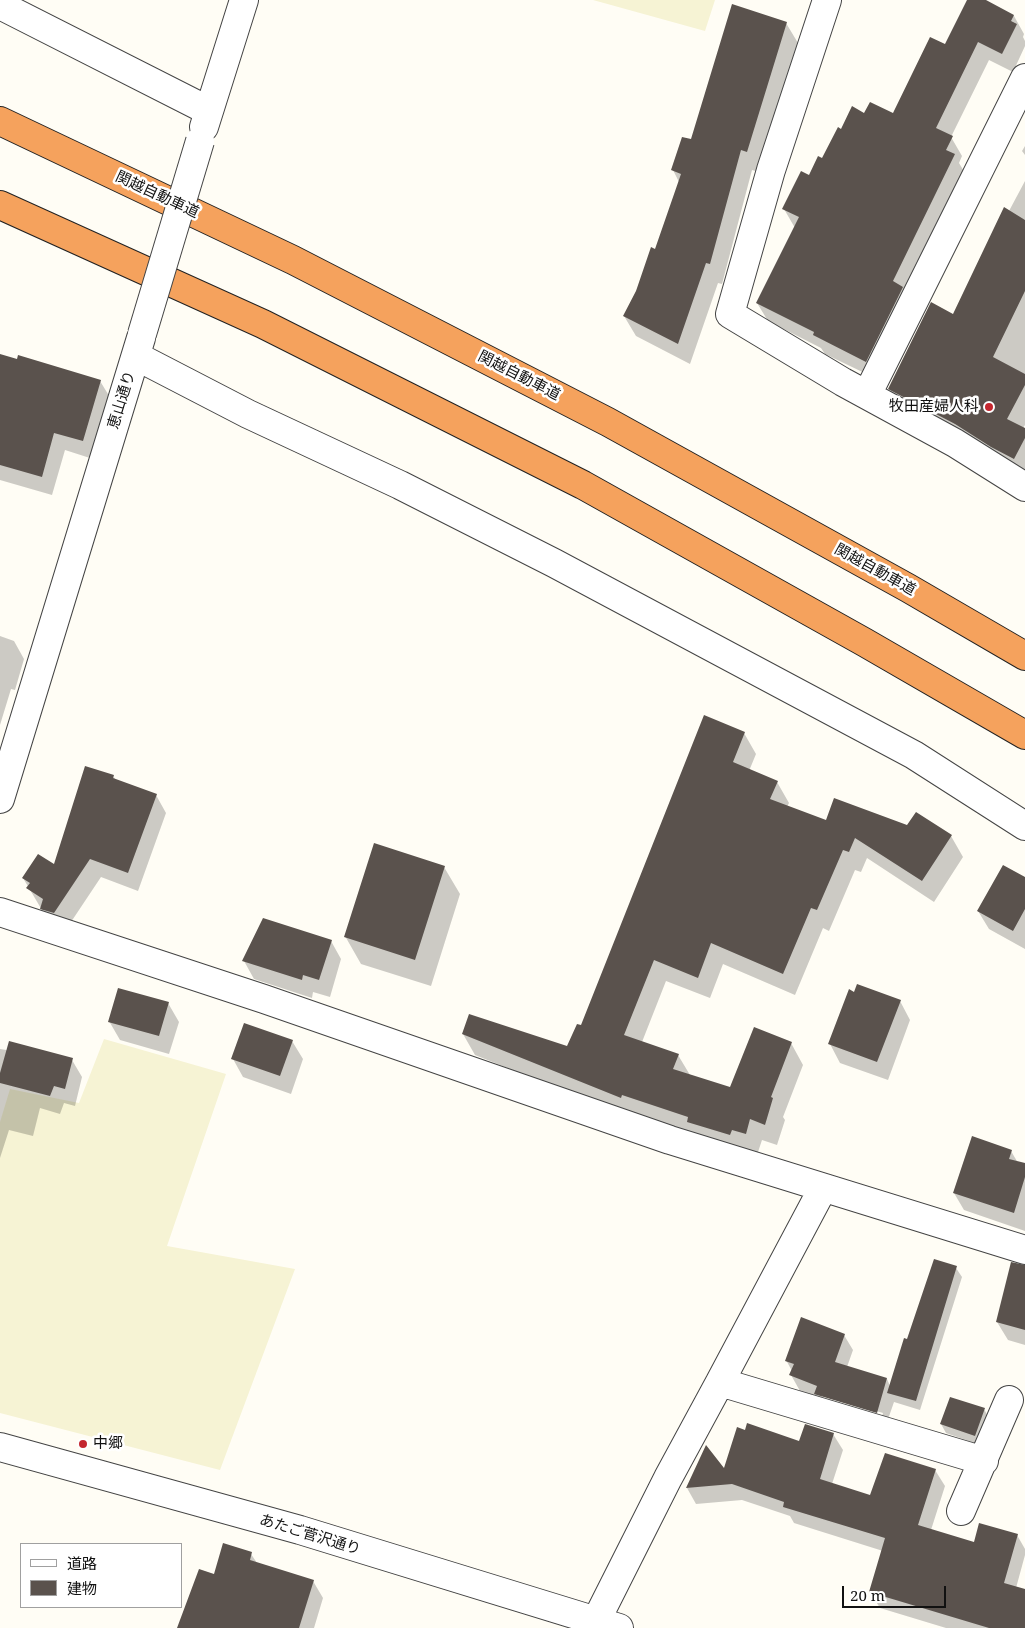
<!DOCTYPE html>
<meta charset="utf-8">
<style>
body{margin:0}
#map{position:relative;width:1025px;height:1628px;overflow:hidden;background:#fffdf5;font-family:"Noto Serif","Noto Sans JP",serif}
canvas{display:block}
.legend{position:absolute;left:20px;top:1543px;width:162px;height:65px;box-sizing:border-box;background:#fff;border:1px solid #a0a0a0;margin:0;padding:6px 9px;list-style:none;font-size:15px;color:#111}
.legend li{display:flex;align-items:center;gap:10px;height:25px}
.legend b{width:25px;border:1px solid #a0a0a0}
.scale{position:absolute;left:842px;top:1586px;width:104px;height:22px;box-sizing:border-box;border:2px solid #111;border-top:0;padding-left:6px;font-size:15px;line-height:18px;white-space:nowrap;color:#111;-webkit-text-stroke:4px #fff;paint-order:stroke}
</style>
<div id="map">
<canvas width="1025" height="1628"></canvas>
<ul class="legend">
<li><b style="height:6px;background:#fff"></b>道路</li>
<li><b style="height:14px;background:#5a524d"></b>建物</li>
</ul>
<div class="scale">20 m</div>
</div>
<script>
const ctx = document.querySelector('canvas').getContext('2d');
ctx.lineJoin = 'round';
function fill(path, color) {
  ctx.fillStyle = color;
  ctx.fill(path, 'evenodd');
}
function poly(rows) {
  const path = new Path2D();
  for (const r of rows) {
    path.moveTo(r[0], r[1]);
    for (let i = 2; i < r.length; i += 2) path.lineTo(r[i], r[i + 1]);
  }
  return path;
}
function stroke(path, color, width, dash) {
  ctx.strokeStyle = color;
  ctx.lineWidth = width;
  ctx.lineCap = dash ? 'butt' : 'round';
  ctx.setLineDash(dash || []);
  ctx.stroke(path);
}
function drawText(font, color, halo, rows, align = 'center') {
  ctx.font = font + ' "Noto Serif","Noto Sans JP",serif';
  ctx.lineWidth = 5;
  ctx.setLineDash([]);
  ctx.textBaseline = 'middle';
  ctx.strokeStyle = halo;
  ctx.fillStyle = color;
  for (const [text, x, y, turn = 0] of rows) {
    ctx.save();
    ctx.translate(x, y);
    ctx.rotate((+turn || 0) * Math.PI / 180);
    ctx.textAlign = isNaN(turn) ? turn : align;
    if (halo) ctx.strokeText(text, 0, 0);
    ctx.fillText(text, 0, 0);
    ctx.restore();
  }
}
fill(poly([
 [593,0,715,0,705,31],
 [104,1039,226,1074,167,1246,295,1269,220,1470,0,1413,0,1122,10,1089,79,1103]
]), '#f6f3d4');
fill(poly([
 [968,0,983,0,1014,16,1024,34,1023,37,1025,41,1025,46,1013,72,989,60,951,137,962,156,959,163,965,173,877,379,825,354,821,348,768,321,757,303,795,228,784,209,823,160,841,130,865,115,893,114,946,45],
 [786,23,798,43,759,172,752,170,722,284,718,283,690,364,636,336,624,316,656,250,679,182,673,170,692,141],
 [1025,146,1025,155,1022,151],
 [1025,181,1025,425,1023,428,1025,429,1025,478,900,408,889,388,953,316],
 [0,356,100,381,111,399,93,459,65,450,52,495,0,480],
 [0,636,14,641,24,659,15,690,11,689,0,725],
 [744,733,756,754,749,771,777,782,789,803,787,807,827,822,907,827,951,836,963,857,934,902,867,858,861,872,855,870,829,931,823,928,795,995,723,964,710,998,666,981,642,1042,678,1055,690,1075,731,1089,791,1043,803,1065,783,1117,785,1120,777,1145,762,1140,757,1155,633,1118,475,1055,463,1034,568,1048,582,1027],
 [113,776,116,780,156,795,166,813,138,891,101,877,65,931,52,927,23,878,55,866],
 [444,867,460,894,431,986,361,964,345,936],
 [1025,879,1025,949,989,929,978,911],
 [331,941,341,959,330,997,313,992,312,998,254,979,244,961],
 [900,1001,910,1020,888,1080,840,1063,830,1044],
 [168,1003,179,1022,169,1054,120,1040,109,1021],
 [292,1041,303,1059,291,1094,243,1077,233,1059],
 [0,1049,72,1060,82,1077,75,1106,64,1103,60,1114,40,1108,33,1136,9,1130,0,1158],
 [1011,1151,1018,1163,1025,1165,1025,1231,964,1210,954,1193],
 [956,1268,962,1277,920,1410,894,1402,885,1428,800,1391,791,1375,792,1371,786,1360,844,1335,853,1350,847,1367,887,1379,890,1386,908,1340],
 [822,1395,883,1413,882,1416,822,1397],
 [1025,1288,1025,1345,1008,1340,997,1322],
 [984,1409,989,1418,980,1445,946,1433,941,1424],
 [746,1431,800,1443,833,1434,843,1450,832,1484,871,1496,935,1470,945,1486,931,1530,974,1544,1017,1535,1025,1549,1025,1555,1016,1588,1025,1590,1025,1628,946,1628,880,1608,870,1592,883,1551,794,1523,790,1516,742,1500,696,1504,687,1488,724,1471],
 [251,1554,257,1563,313,1581,323,1598,314,1628,182,1628,214,1576]
]), '#0003');
fill(poly([
 [967,0,986,0,1014,15,1011,21,1017,24,1002,54,978,42,936,128,953,136,946,150,955,154,893,281,903,287,866,362,813,335,814,332,756,303,799,217,782,209,801,171,809,175,818,156,822,158,838,127,841,129,852,106,864,113,870,102,893,113,930,37,945,44],
 [732,4,787,22,747,152,741,150,710,264,706,263,678,344,623,316,636,291,651,247,655,249,681,174,671,170,682,137,691,139],
 [1004,207,1025,220,1025,291,993,357,1025,374,1025,385,1007,419,1025,428,1025,438,1014,459,991,447,955,424,888,389,931,302,953,314],
 [0,354,17,359,18,355,101,380,83,441,54,433,42,477,0,465],
 [704,715,745,732,733,762,778,781,770,799,826,820,834,798,907,825,916,812,952,835,922,881,855,838,849,852,843,850,817,910,811,908,783,974,711,943,698,978,654,960,624,1035,679,1054,673,1069,730,1087,754,1027,792,1042,771,1097,773,1098,765,1125,750,1119,746,1134,732,1130,730,1135,687,1122,688,1117,622,1095,621,1098,462,1034,469,1014,567,1046,577,1024,581,1025],
 [85,766,114,775,113,778,157,794,128,873,90,859,54,913,40,909,43,899,26,888,30,883,22,878,38,854,54,864],
 [374,843,445,866,415,960,344,937],
 [1003,865,1025,877,1025,909,1013,931,977,911],
 [263,918,332,940,319,980,303,975,302,980,242,961],
 [857,984,901,1000,877,1062,828,1044,849,989,854,992],
 [118,988,169,1002,159,1036,108,1022],
 [244,1023,293,1040,280,1076,231,1059],
 [9,1041,73,1058,65,1089,54,1086,50,1096,0,1083,0,1073],
 [972,1136,1012,1150,1009,1159,1025,1163,1025,1177,1014,1213,953,1193],
 [934,1259,957,1266,916,1401,887,1393,904,1338,907,1339],
 [1011,1262,1025,1265,1025,1330,996,1322],
 [801,1317,845,1334,835,1362,887,1378,877,1413,814,1394,817,1386,789,1375,794,1364,785,1361],
 [950,1397,985,1408,975,1436,940,1424],
 [747,1423,799,1441,805,1424,834,1433,820,1479,870,1495,885,1453,936,1469,918,1525,974,1542,979,1523,1018,1534,1004,1583,1025,1589,1025,1628,989,1628,869,1592,885,1538,783,1507,784,1502,732,1484,686,1488,706,1445,724,1468,737,1427,745,1430],
 [223,1543,252,1552,250,1560,314,1580,299,1628,177,1628,199,1569,214,1574]
]), '#5a524d');
const minor = poly([
 [827,0,771,170,730,314,843,382,955,443,1025,487],
 [0,5,209,111],
 [204,127,244,0],
 [136,356,248,414,400,485,554,563,914,755,1025,826],
 [867,395,1025,78],
 [0,799,141,338],
 [0,912,264,999,670,1140,1025,1250],
 [720,1382,984,1461],
 [0,1447,300,1530,619,1628],
 [961,1511,1009,1400],
 [596,1621,668,1478,720,1382,823,1188]
]);
const highway = poly([
 [0,121,293,260,608,422,908,588,1025,656],
 [0,205,263,324,583,485,864,642,1025,735]
]);
stroke(minor, '#444', 30);
stroke(highway, '#222', 30);
stroke(minor, '#fff', 28);
stroke(highway, '#f5a25d', 28);
const minorBridge = poly([
 [142,334,200,141]
]);
stroke(minorBridge, '#444', 30, []);
stroke(minorBridge, '#fff', 28);
for (const [x, y, r, color] of [
 [989,407,5,"#c4262e"],
 [83,1444,5,"#c4262e"]
]) {
  const dot = new Path2D();
  dot.arc(x, y, r, 0, 2 * Math.PI);
  ctx.fillStyle = color;
  ctx.fill(dot);
  stroke(dot, '#fff', 2);
}
drawText('15px', '#111', '#fff', [
 ["関越自動車道",157,195,25],
 ["関越自動車道",519,376,27],
 ["恵山通り",122,400,-73],
 ["関越自動車道",875,570,29],
 ["あたご菅沢通り",310,1535,17]
]);
drawText('15px', '#111', '#fff', [
 ["牧田産婦人科",979,407],
 ["中郷",93,1444,"left"]
], 'right');
</script>
